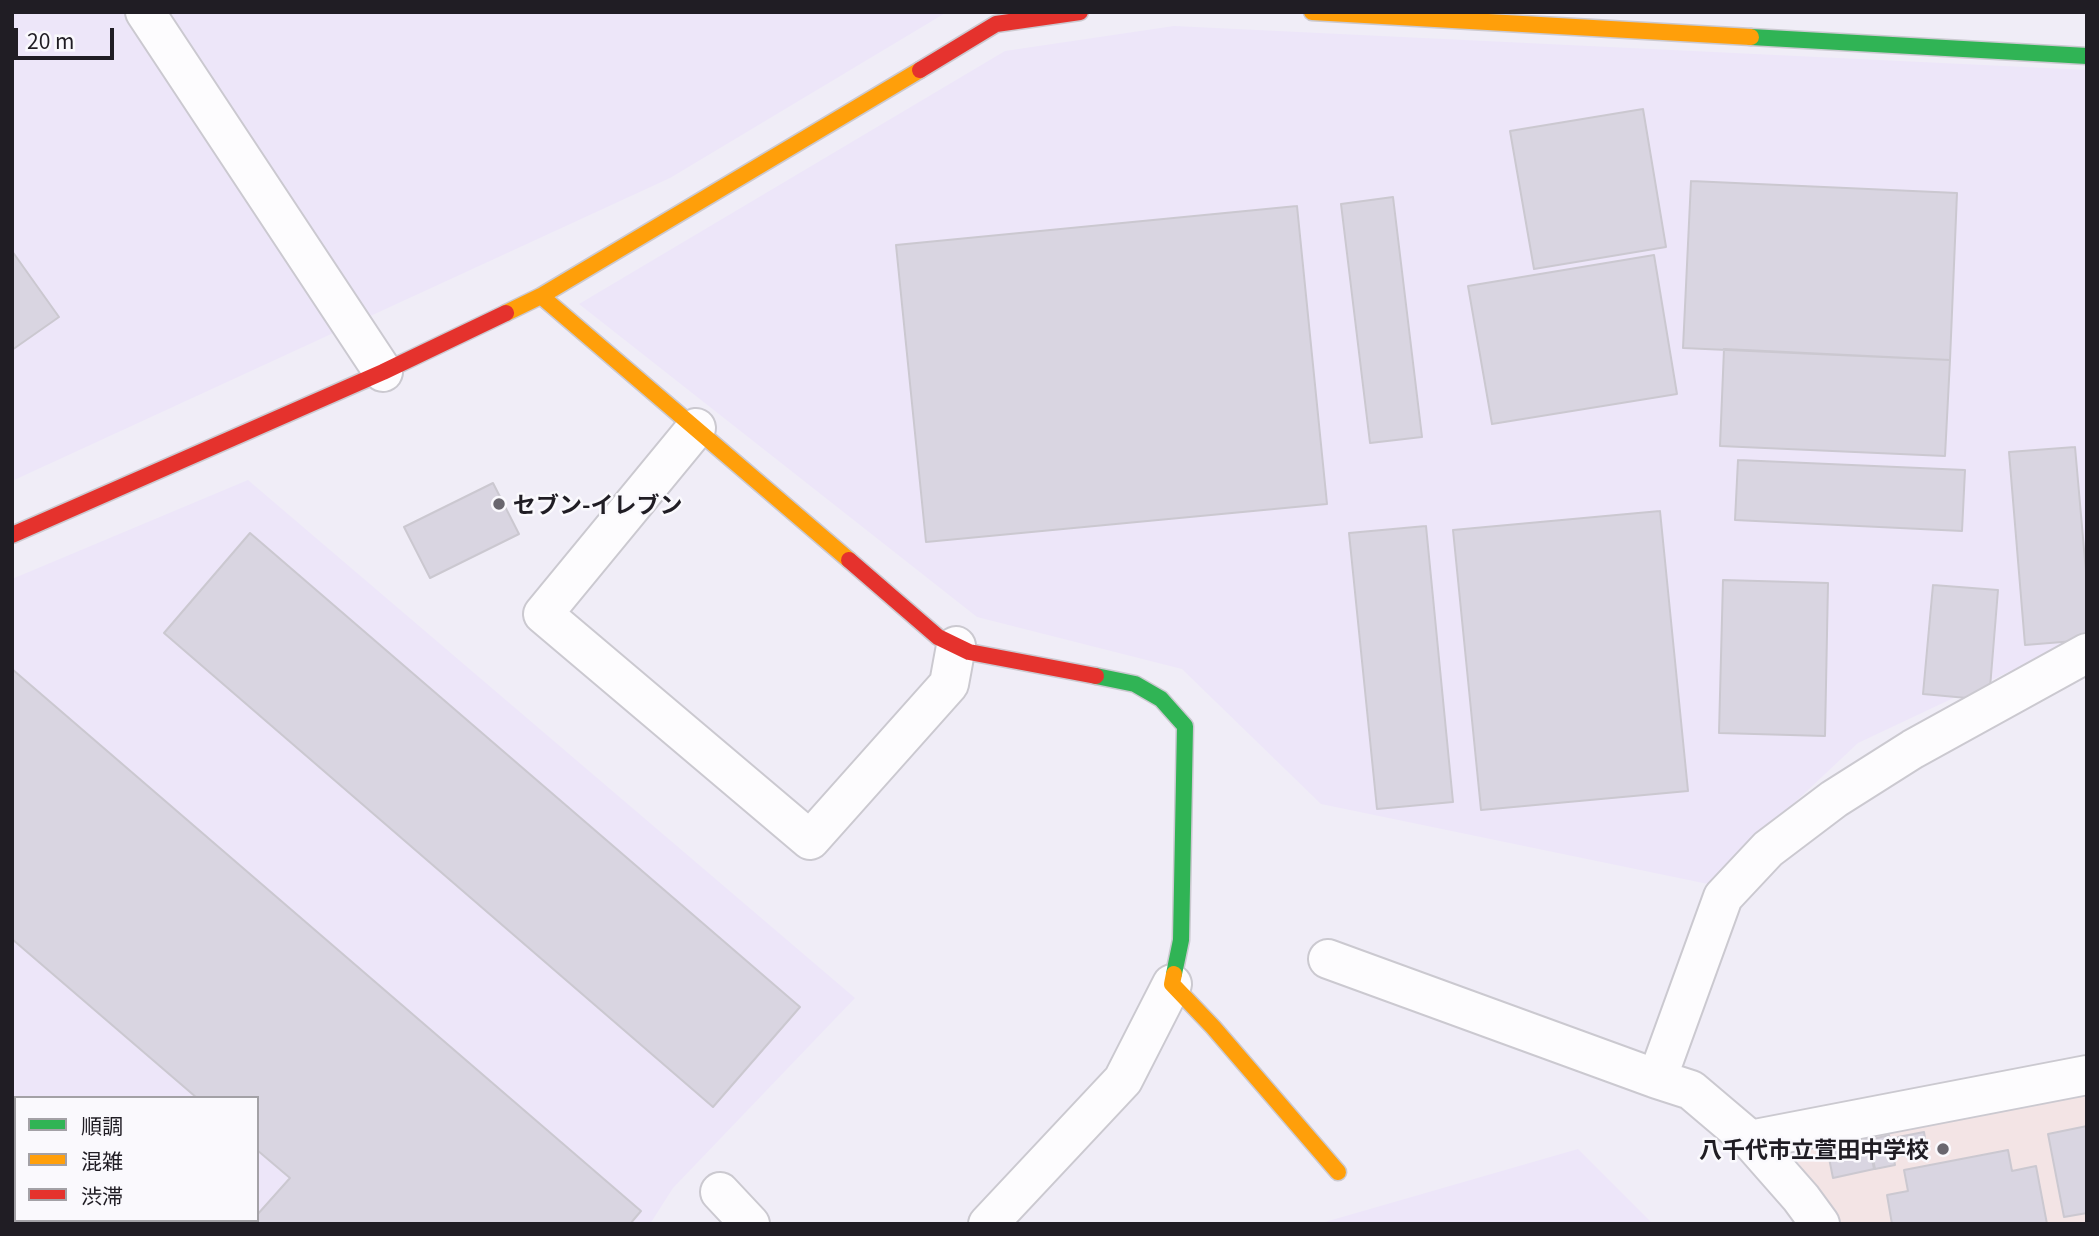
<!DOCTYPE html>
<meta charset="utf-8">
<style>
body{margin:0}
#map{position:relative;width:2099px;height:1236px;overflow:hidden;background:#f0edf7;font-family:Georgia,"Noto Sans JP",serif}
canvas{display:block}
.frame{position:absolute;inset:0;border:14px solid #201d24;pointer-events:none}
.legend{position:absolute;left:14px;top:1096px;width:245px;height:126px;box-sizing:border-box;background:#faf9fd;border:2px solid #a3a1a6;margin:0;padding:9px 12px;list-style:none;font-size:21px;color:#201d24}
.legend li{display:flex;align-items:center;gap:14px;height:35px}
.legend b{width:35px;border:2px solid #a3a1a6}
.scale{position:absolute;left:14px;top:28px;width:100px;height:32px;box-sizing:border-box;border:4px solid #201d24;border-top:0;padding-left:9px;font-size:21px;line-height:24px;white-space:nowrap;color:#201d24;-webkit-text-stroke:5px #faf9fd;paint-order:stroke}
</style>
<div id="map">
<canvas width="2099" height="1236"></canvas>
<div class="frame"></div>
<ul class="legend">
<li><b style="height:9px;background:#30b455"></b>順調</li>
<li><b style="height:9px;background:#ff9f0a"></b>混雑</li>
<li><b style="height:9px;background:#e5322d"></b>渋滞</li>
</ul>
<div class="scale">20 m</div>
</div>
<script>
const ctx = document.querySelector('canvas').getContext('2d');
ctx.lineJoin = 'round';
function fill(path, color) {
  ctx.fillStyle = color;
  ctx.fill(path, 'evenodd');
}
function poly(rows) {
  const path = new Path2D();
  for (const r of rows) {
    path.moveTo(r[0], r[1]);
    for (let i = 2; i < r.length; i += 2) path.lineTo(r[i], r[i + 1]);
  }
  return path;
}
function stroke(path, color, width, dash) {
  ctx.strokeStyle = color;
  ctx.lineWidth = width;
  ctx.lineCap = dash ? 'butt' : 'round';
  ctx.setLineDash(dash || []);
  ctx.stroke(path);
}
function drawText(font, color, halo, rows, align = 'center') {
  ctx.font = font + ' Georgia,"Noto Sans JP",serif';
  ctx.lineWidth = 5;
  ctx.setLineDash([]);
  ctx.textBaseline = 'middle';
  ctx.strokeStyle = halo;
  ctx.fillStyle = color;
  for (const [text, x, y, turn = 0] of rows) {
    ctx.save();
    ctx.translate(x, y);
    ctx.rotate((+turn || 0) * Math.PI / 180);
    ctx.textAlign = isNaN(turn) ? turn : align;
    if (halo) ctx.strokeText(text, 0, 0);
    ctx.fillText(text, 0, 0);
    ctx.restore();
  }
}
fill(poly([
 [12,12,947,12,670,178,12,481],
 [1174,26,2087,70,2087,635,1858,743,1708,884,1321,804,1182,669,977,617,579,304,1005,51],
 [248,480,855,998,673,1188,650,1224,12,1224,12,579],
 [16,1098,257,1098,257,1220,16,1220],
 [1578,1149,1653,1224,1318,1224]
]), '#ede6f9');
fill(poly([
 [2087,1084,2087,1224,1840,1224,1795,1158,1802,1140]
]), '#f3e4e5');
const building = poly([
 [1643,109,1666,247,1534,269,1510,131,1643,109],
 [1691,181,1957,193,1950,360,1683,348,1691,181],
 [1393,197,1422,437,1370,443,1341,204,1393,197],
 [1297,206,1327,504,926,542,896,245,1297,206],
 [12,251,59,317,12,350,12,251],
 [1654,255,1677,394,1492,424,1468,286,1654,255],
 [1724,349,1950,360,1945,456,1720,446,1724,349],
 [2075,447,2087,583,2087,640,2025,645,2009,452,2075,447],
 [1738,460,1965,470,1962,531,1735,520,1738,460],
 [493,483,519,534,430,578,404,527,493,483],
 [1660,511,1688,791,1481,810,1453,530,1660,511],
 [1426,526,1453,802,1377,809,1349,533,1426,526],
 [250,533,800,1007,713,1107,164,633,250,533],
 [1723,580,1828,583,1825,736,1719,733,1723,580],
 [1933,585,1998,590,1989,700,1923,694,1933,585],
 [12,669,641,1211,630,1224,250,1224,253,1220,257,1220,257,1215,290,1178,257,1150,257,1098,197,1098,12,939,12,669],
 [2087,1126,2087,1213,2064,1217,2048,1134,2087,1126],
 [1924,1132,1927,1151,1902,1156,1898,1137,1924,1132],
 [1889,1135,1895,1165,1875,1169,1869,1140,1889,1135],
 [1868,1139,1874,1169,1833,1178,1827,1148,1868,1139],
 [2008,1150,2012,1171,2036,1166,2047,1224,1892,1224,1887,1195,1908,1191,1904,1170,2008,1150]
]);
fill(building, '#d9d5e1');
stroke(building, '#cbc8d0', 2);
const street = poly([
 [145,12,383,372],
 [696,428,543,614,810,840,949,684,956,646],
 [1328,959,1657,1079],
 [1750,1140,2087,1075],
 [720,1192,750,1224],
 [988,1224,1123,1080,1172,984],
 [1820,1224,1801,1198,1750,1140,1691,1090,1657,1079,1723,897,1768,849,1834,799,1913,749,2087,653]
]);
const fast = poly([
 [1751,37,2087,56],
 [1096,676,1135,684,1161,699,1185,726,1181,940,1174,974]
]);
const slow = poly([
 [1312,12,1751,37],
 [541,296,849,560],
 [506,313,541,296,920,70],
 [1174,974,1172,984,1213,1027,1338,1172]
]);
const jam = poly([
 [920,70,996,24,1080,12],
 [12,535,383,372,506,313],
 [849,560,938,637,969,652,1096,676]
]);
stroke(street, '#cbc9d0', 42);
stroke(fast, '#cbc9d0', 19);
stroke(slow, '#cbc9d0', 19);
stroke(jam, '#cbc9d0', 19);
stroke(street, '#fdfcfe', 38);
stroke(fast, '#30b455', 16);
stroke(slow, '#ff9f0a', 16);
stroke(jam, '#e5322d', 16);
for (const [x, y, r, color] of [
 [499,504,7,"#69666e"],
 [1943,1149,7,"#69666e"]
]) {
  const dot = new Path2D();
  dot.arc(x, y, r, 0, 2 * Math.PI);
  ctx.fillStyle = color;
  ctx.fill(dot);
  stroke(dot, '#faf9fd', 2.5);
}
drawText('bold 23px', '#201d24', '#faf9fd', [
 ["セブン-イレブン",513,504],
 ["八千代市立萱田中学校",1929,1149,"right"]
], 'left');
</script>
